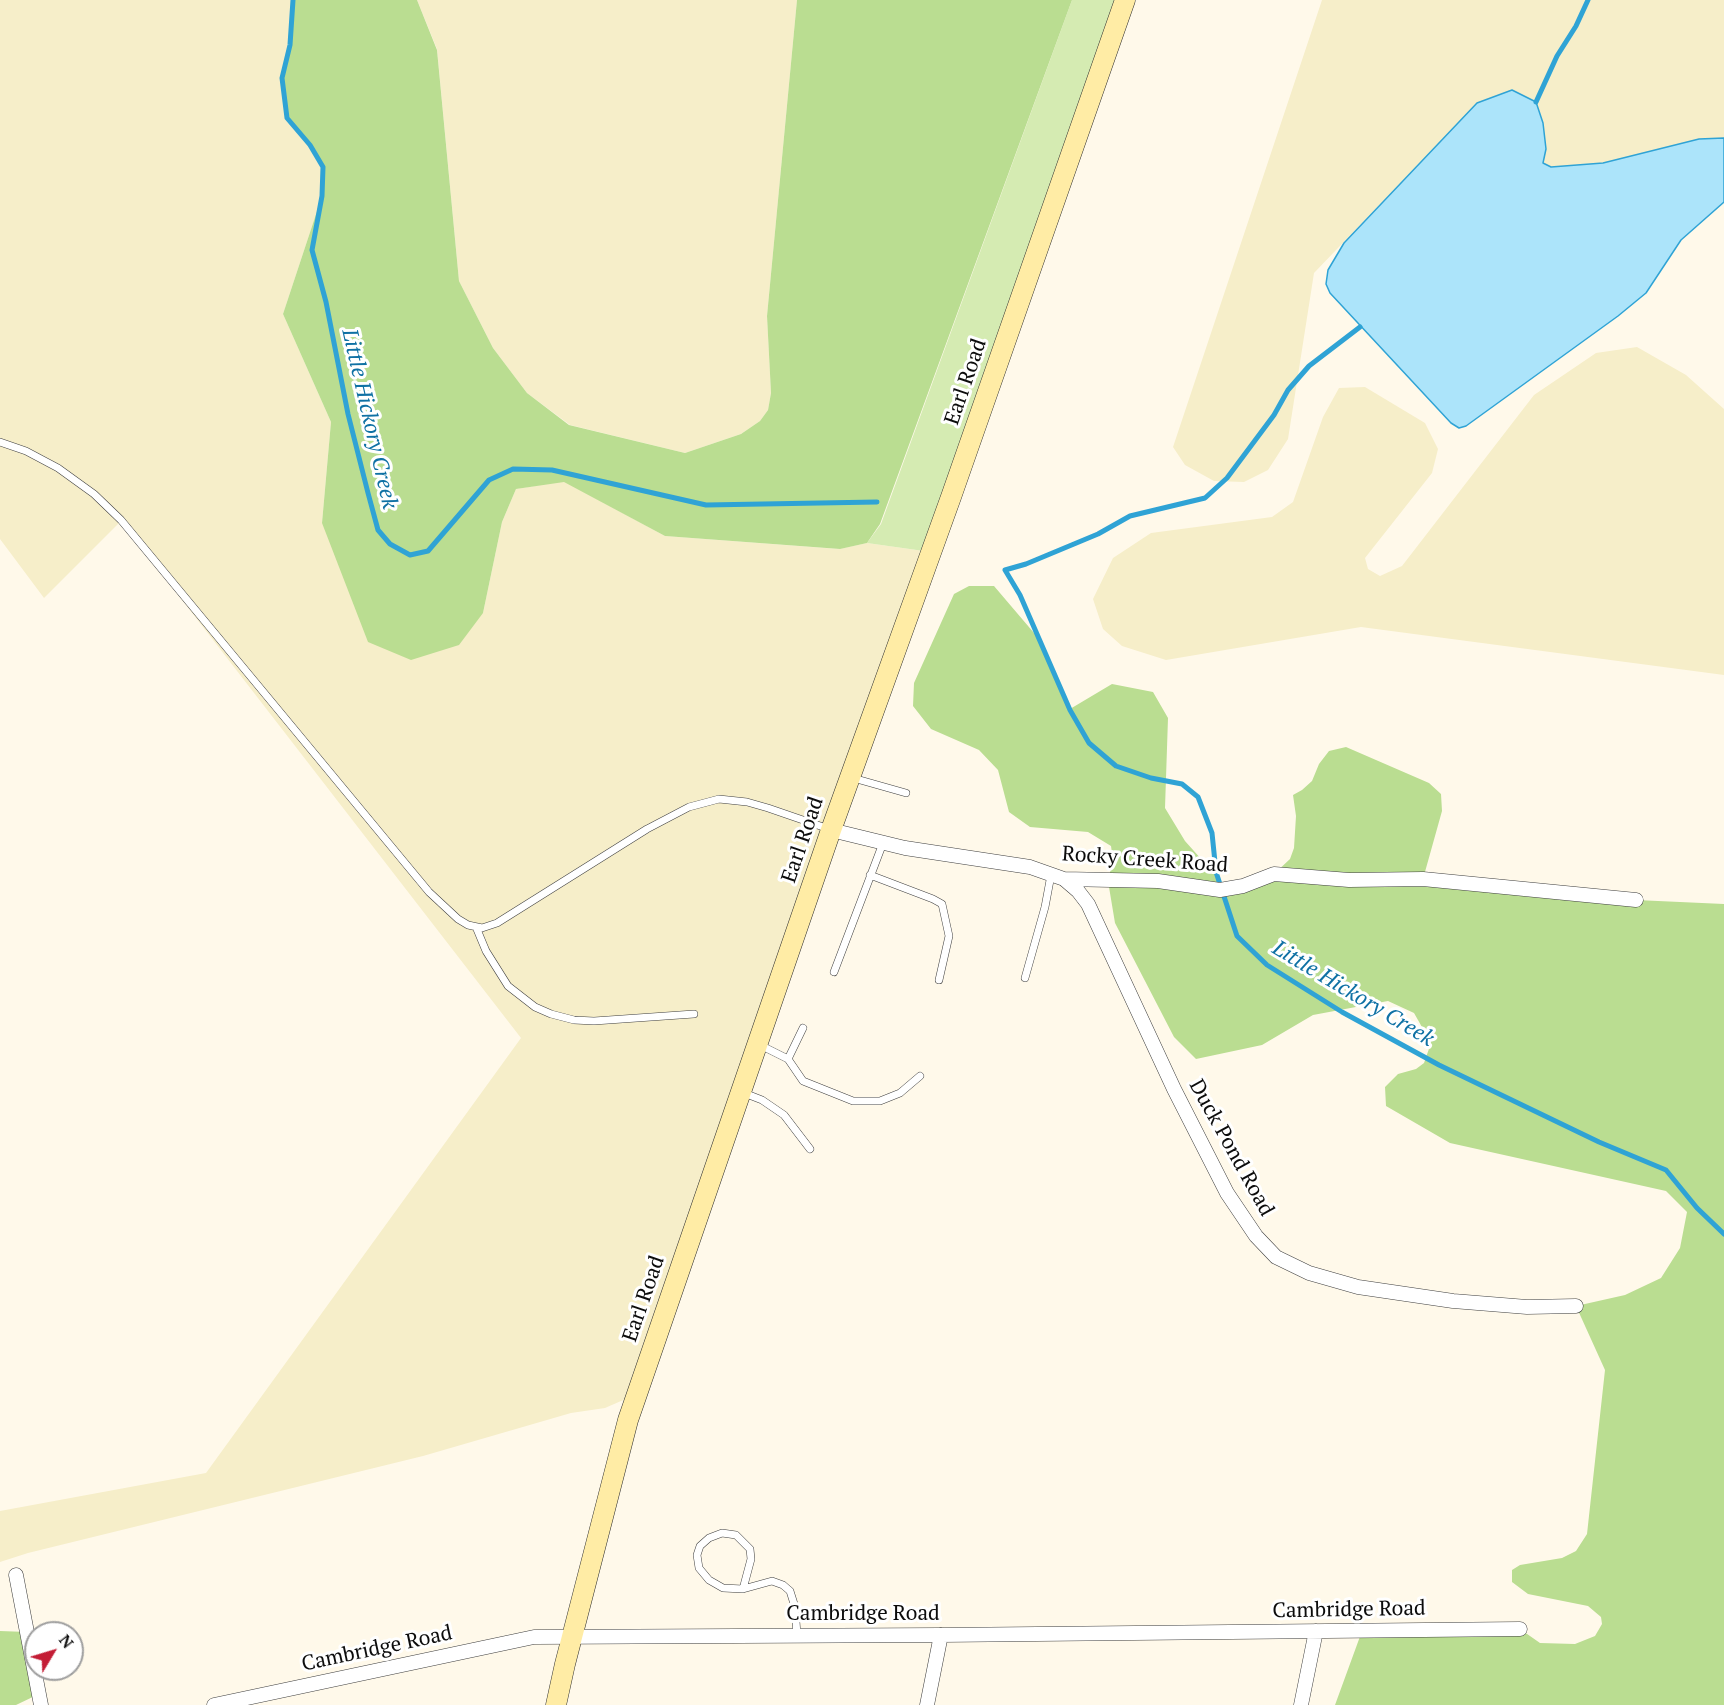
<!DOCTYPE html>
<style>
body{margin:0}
#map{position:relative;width:1724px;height:1705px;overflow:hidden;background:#fff9ea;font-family:"PT Serif",serif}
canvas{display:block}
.north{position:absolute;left:24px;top:1621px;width:60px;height:60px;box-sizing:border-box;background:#fff;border:2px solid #9e9e9e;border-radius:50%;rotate:52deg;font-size:16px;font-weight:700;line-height:24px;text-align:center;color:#0c0c0c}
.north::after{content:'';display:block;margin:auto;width:21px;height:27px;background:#c31d35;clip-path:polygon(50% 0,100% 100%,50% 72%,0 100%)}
</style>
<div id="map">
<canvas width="1724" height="1705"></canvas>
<div class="north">N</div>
</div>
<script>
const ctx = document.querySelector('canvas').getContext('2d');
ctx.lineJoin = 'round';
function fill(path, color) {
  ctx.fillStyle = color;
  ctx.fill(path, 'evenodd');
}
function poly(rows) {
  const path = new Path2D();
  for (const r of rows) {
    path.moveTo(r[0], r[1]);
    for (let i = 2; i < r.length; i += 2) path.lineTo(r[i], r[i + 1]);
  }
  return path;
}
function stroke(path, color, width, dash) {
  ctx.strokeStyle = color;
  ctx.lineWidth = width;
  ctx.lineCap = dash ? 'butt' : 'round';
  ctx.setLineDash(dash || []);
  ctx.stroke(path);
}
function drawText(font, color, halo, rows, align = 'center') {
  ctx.font = font + ' "PT Serif",serif';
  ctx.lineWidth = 6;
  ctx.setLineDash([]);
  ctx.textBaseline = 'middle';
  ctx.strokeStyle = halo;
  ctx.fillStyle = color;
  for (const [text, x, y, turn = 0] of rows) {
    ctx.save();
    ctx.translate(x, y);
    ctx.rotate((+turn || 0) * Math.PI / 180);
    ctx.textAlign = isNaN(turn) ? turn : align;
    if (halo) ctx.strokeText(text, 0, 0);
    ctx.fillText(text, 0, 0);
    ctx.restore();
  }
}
fill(poly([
 [0,0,293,0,290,45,282,78,287,118,310,145,323,167,322,196,283,314,331,422,322,523,483,613,502,522,516,489,564,481,665,536,839,549,867,543,931,552,637,1394,605,1408,571,1413,423,1456,28,1553,0,1562,0,1511,206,1473,521,1038,121,521,44,598,0,539],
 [417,0,797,0,767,316,771,393,768,410,760,421,741,434,685,453,570,425,527,393,493,348,459,281,437,49],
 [1322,0,1724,0,1724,138,1699,139,1603,163,1551,167,1543,163,1546,149,1543,123,1477,103,1314,273,1288,439,1268,470,1244,482,1214,481,1185,465,1173,447],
 [1637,347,1686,375,1724,409,1724,675,1361,627,1166,660,1122,646,1103,629,1093,599,1113,558,1151,533,1272,517,1293,502,1323,417,1339,388,1365,387,1425,423,1438,449,1432,473,1365,558,1368,569,1380,576,1402,566,1534,395,1596,353]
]), '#f6eec9');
fill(poly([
 [1072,0,1125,0,931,552,867,543,881,524]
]), '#d5ebb2');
fill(poly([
 [293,0,417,0,437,50,459,281,493,348,527,393,569,425,685,453,741,434,760,421,768,410,771,393,767,316,797,0,1072,0,880,524,867,543,840,549,665,536,564,482,516,489,502,522,483,613,459,645,411,660,368,642,322,523,331,422,283,314,322,196,323,167,310,145,287,118,282,78,290,45],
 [969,586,994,586,1040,640,1070,709,1112,684,1153,692,1168,718,1165,808,1185,841,1228,889,1274,874,1290,859,1294,848,1296,816,1293,795,1302,790,1312,781,1319,764,1329,751,1346,747,1429,783,1441,794,1442,811,1423,879,1636,900,1724,904,1724,1705,1335,1705,1362,1631,1520,1629,1540,1643,1575,1644,1595,1636,1602,1624,1601,1617,1588,1606,1528,1594,1512,1582,1512,1570,1520,1565,1562,1558,1576,1551,1587,1534,1605,1370,1576,1306,1625,1295,1661,1278,1680,1248,1687,1212,1666,1191,1450,1143,1386,1106,1385,1087,1398,1074,1416,1069,1424,1063,1431,1043,1414,1013,1388,1001,1313,1015,1262,1045,1196,1059,1174,1037,1115,923,1108,881,1113,860,1111,846,1088,832,1030,827,1009,812,998,770,979,750,931,729,913,706,914,683,954,594],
 [0,1631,27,1632,39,1694,16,1705,0,1705]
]), '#badd91');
const water = poly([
 [1512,90,1536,102,1543,123,1546,149,1543,163,1551,167,1603,163,1699,139,1724,138,1724,202,1681,240,1646,293,1618,316,1466,426,1459,428,1451,423,1330,293,1326,284,1328,270,1344,243,1477,103,1512,90]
]);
fill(water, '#ace4fa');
stroke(water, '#2fa3d5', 1.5);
stroke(poly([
 [293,0,290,45,282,78,287,118,310,145,323,167,322,196,312,250,326,302,348,414,368,493,378,530,390,544,410,555,428,551,489,480,513,469,552,470,706,505,877,502],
 [1536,102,1557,56,1576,26,1588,0],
 [1360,327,1309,366,1288,390,1274,415,1227,478,1205,498,1130,516,1098,534,1026,564,1005,570,1020,595,1070,710,1089,743,1116,766,1151,778,1182,784,1198,797,1212,833,1216,872,1237,936,1267,965,1342,1012,1439,1065,1599,1142,1666,1170,1697,1208,1724,1234]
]), '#2fa3d5', 5);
const lane = poly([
 [0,442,26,451,58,468,94,494,121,520,429,892,458,919,468,925,482,928,497,923,647,829,689,807,719,799,747,802,768,808,829,829],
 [853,778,906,793],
 [870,875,933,899,942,904,949,936,939,980],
 [476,927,486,951,508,986,535,1007,551,1014,574,1020,594,1021,694,1014],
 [834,972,883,843],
 [1025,978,1045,907,1051,875],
 [760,1045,788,1059,803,1081,853,1101,880,1101,900,1093,920,1076],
 [788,1059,803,1028],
 [744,1093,762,1100,784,1115,810,1149],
 [743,1589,751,1559,750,1549,736,1535,722,1533,709,1538,700,1546,697,1555,699,1568,709,1580,723,1588,743,1589,772,1581,783,1585,790,1591,795,1607,797,1635]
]);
const street = poly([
 [831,830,905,848,1030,867,1064,879,1158,881,1220,890,1243,886,1274,874,1349,880,1423,879,1636,900],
 [1064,879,1078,891,1088,904,1174,1089,1227,1193,1256,1236,1276,1257,1309,1273,1358,1287,1453,1301,1527,1307,1576,1306],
 [16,1575,41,1705],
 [214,1705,534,1637,941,1635,1520,1629],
 [927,1705,941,1635],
 [1301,1705,1316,1631]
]);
const secondary = poly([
 [556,1705,565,1664,628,1420,637,1394,831,830,951,497,1125,0]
]);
stroke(lane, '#3f3f3f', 8);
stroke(street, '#3f3f3f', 15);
stroke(secondary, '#2e2e2e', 21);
stroke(lane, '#fff', 7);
stroke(street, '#fff', 14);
stroke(secondary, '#ffeca5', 20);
drawText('21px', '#0c0c0c', '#fff', [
 ["Earl Road",966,382,-71],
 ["Earl Road",803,840,-71],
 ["Rocky Creek Road",1145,860,4],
 ["Duck Pond Road",1231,1148,61],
 ["Earl Road",644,1299,-71],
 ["Cambridge Road",1349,1610,-1],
 ["Cambridge Road",863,1614],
 ["Cambridge Road",377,1649,-12]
]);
drawText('italic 22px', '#0f71a4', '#fff', [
 ["Little Hickory Creek",369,419,77],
 ["Little Hickory Creek",1353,994,31]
]);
</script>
